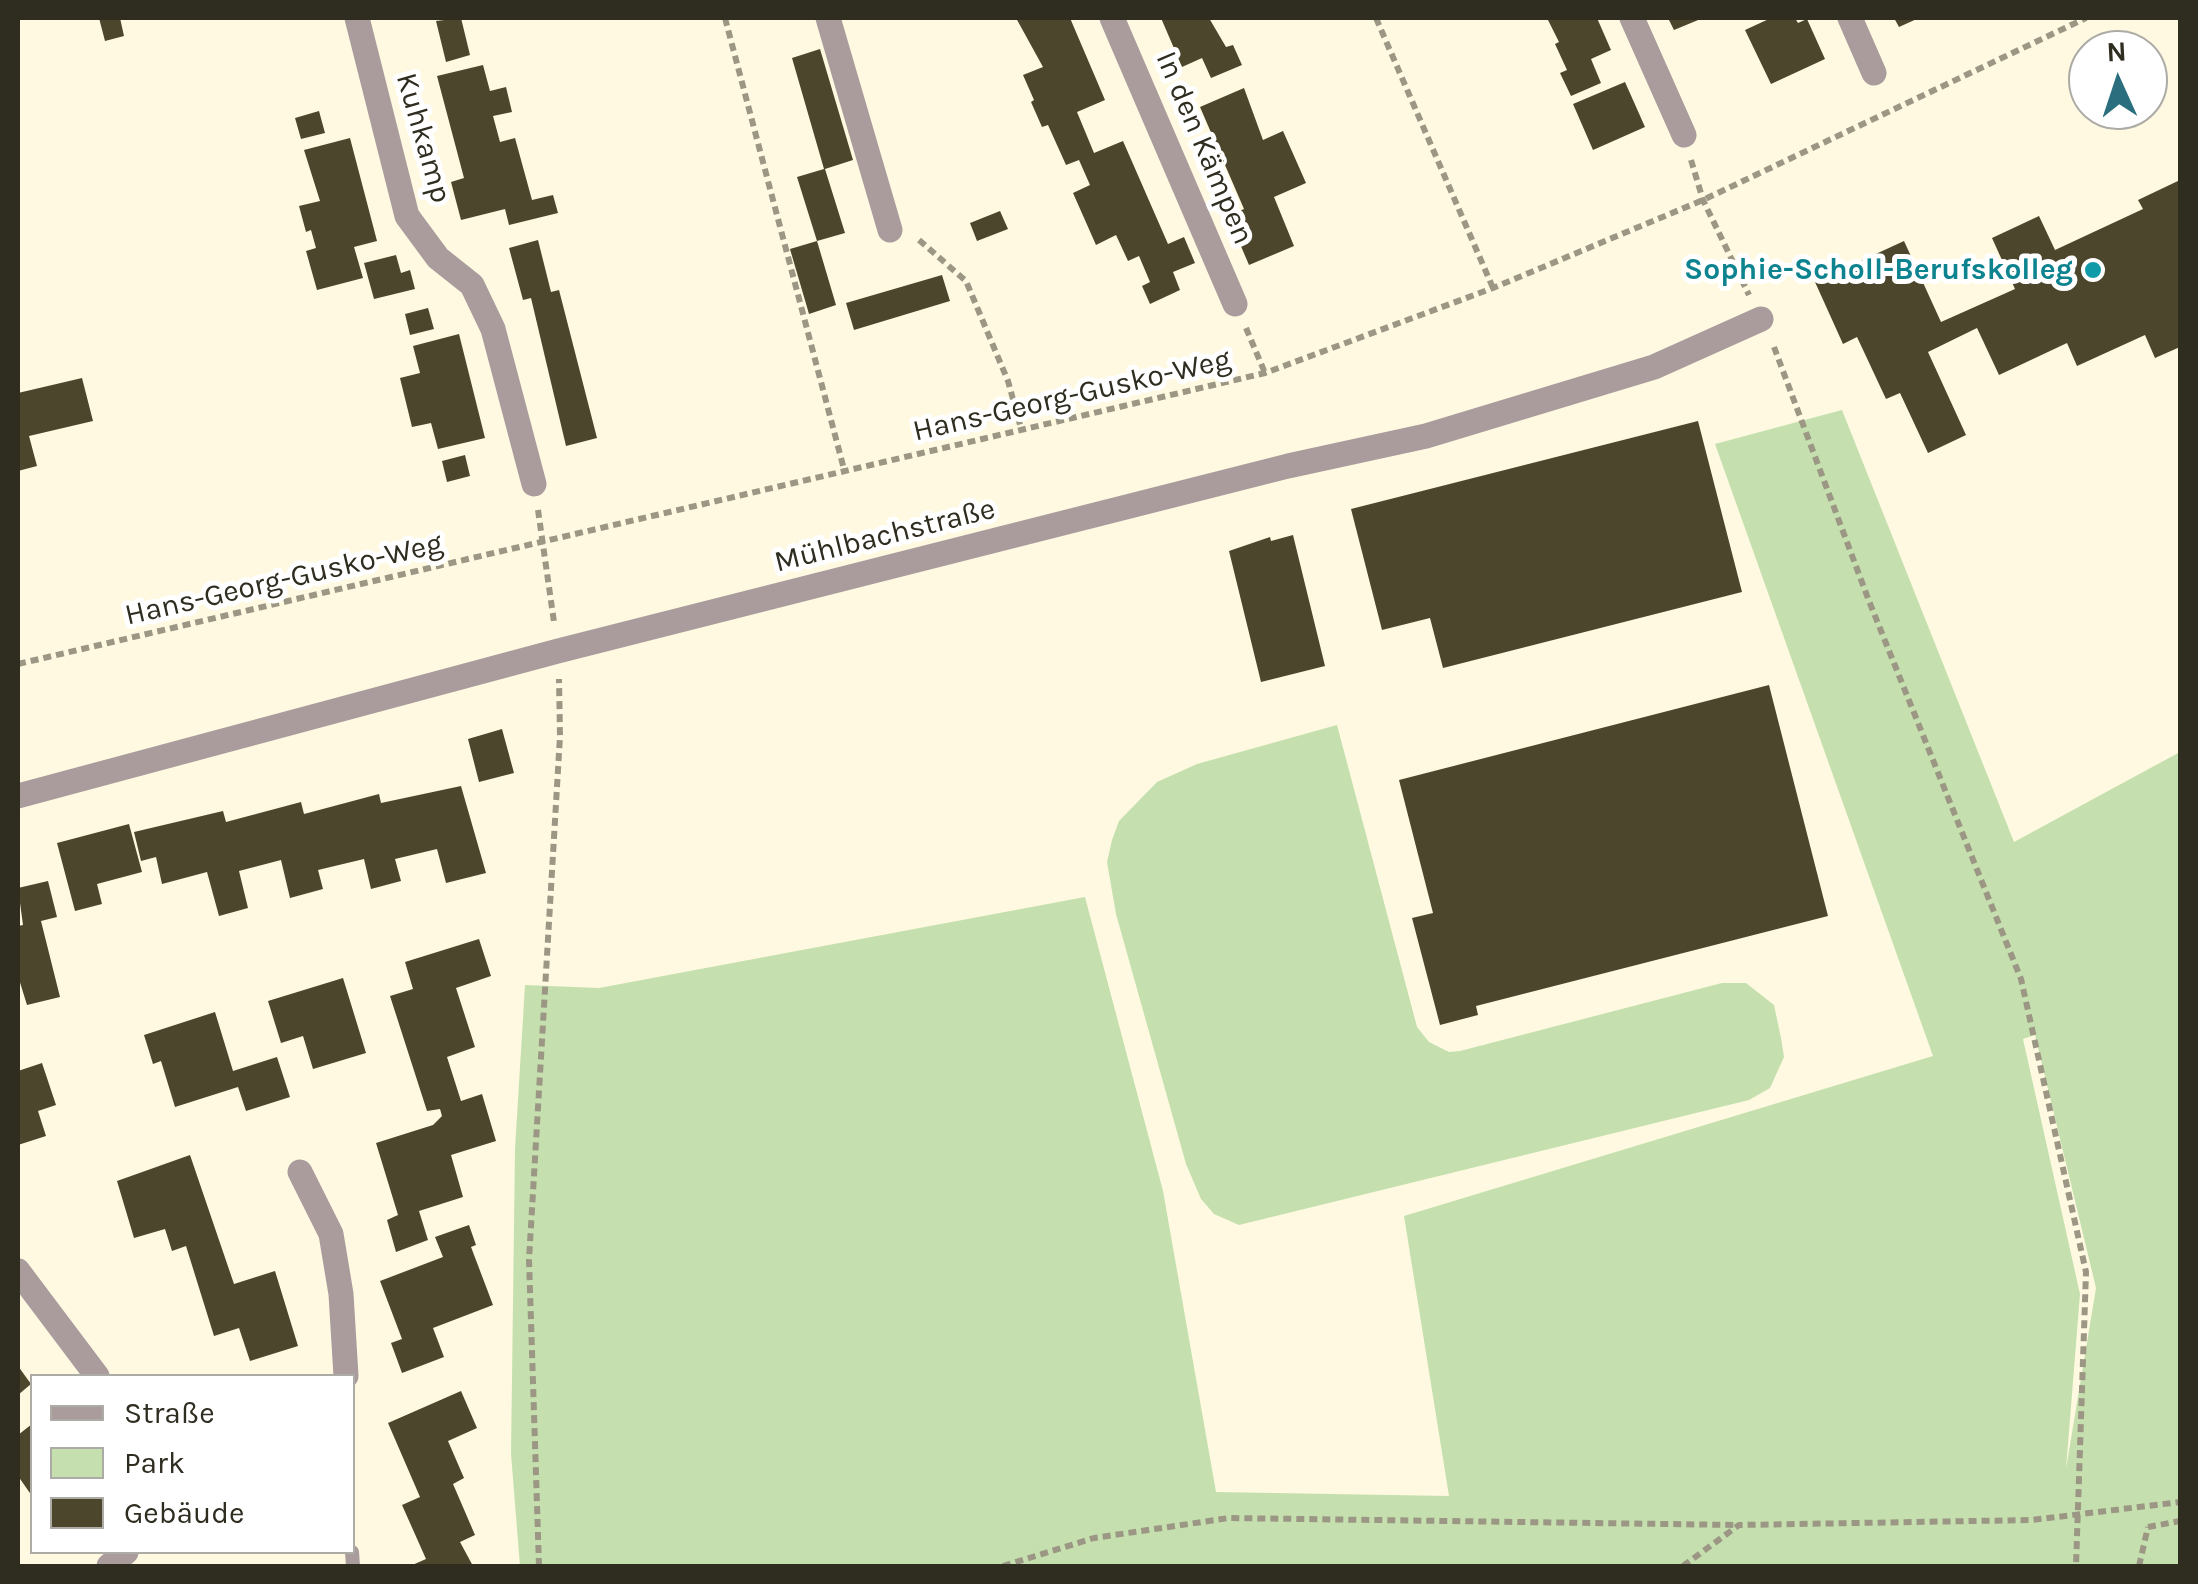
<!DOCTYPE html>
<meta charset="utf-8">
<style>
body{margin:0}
#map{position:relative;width:2198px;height:1584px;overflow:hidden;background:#fef9e0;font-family:Karla,sans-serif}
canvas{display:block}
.frame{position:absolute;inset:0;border:20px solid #2f2c20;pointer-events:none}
.legend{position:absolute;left:30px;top:1374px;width:325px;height:180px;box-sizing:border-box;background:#fff;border:2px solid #acaba6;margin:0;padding:12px 18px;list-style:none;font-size:30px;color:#2f2c20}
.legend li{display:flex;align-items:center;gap:20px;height:50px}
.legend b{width:50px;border:2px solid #acaba6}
.north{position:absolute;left:2068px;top:30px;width:100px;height:100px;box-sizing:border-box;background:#fff;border:2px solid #acaba6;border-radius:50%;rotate:357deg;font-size:28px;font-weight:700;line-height:40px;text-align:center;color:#2f2c20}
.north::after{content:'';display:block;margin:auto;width:35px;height:45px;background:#2b6f7f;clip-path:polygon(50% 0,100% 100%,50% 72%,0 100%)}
</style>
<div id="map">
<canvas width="2198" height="1584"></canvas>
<div class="frame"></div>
<ul class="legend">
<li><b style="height:12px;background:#aa9b9d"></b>Straße</li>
<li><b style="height:28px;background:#c5e0ae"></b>Park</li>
<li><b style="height:28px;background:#4c462c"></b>Gebäude</li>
</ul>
<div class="north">N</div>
</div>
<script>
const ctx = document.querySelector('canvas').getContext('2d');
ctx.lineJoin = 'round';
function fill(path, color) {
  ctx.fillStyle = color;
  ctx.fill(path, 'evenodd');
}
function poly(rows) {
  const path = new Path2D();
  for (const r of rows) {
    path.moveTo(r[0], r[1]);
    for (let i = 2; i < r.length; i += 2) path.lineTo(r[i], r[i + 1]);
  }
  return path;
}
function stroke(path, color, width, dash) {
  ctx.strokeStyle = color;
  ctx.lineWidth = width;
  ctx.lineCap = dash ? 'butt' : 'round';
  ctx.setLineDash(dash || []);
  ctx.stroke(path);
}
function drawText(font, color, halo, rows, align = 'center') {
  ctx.font = font + ' Karla,sans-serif';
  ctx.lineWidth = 10;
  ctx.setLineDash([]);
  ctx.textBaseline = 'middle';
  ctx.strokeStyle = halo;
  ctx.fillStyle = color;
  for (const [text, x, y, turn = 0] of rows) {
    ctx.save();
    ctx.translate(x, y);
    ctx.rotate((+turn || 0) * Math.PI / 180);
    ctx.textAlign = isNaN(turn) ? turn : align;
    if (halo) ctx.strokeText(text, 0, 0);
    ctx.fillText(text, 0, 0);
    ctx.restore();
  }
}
fill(poly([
 [1842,410,2014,842,2180,752,2180,1566,520,1566,511,1454,515,1149,525,985,599,988,1085,897,1163,1191,1216,1492,1449,1496,1404,1216,1933,1056,1715,444],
 [2035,1035,2096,1288,2066,1469,2080,1294,2023,1039],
 [1337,725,1417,1027,1429,1042,1449,1052,1460,1051,1722,983,1746,983,1774,1005,1781,1038,1784,1057,1770,1088,1749,1100,1239,1225,1214,1214,1201,1199,1186,1164,1116,914,1107,862,1112,840,1119,821,1157,782,1197,764]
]), '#c5e0ae');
fill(poly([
 [99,18,120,18,124,36,105,41],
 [461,18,470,55,446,62,436,21],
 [1016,18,1070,18,1105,100,1077,112,1094,153,1123,141,1168,244,1184,237,1195,263,1173,272,1180,290,1150,304,1142,286,1150,282,1139,256,1128,261,1116,235,1096,245,1073,193,1090,185,1079,160,1066,165,1048,125,1042,127,1031,102,1034,100,1023,75,1043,67],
 [1161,18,1209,18,1226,47,1233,45,1242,65,1211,78,1202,58,1182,67],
 [1547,18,1597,18,1611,50,1591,59,1601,83,1571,96,1560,73,1567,70,1555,44,1559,42],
 [1668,18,1703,18,1674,30],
 [1771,18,1795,18,1798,23,1807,19,1825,59,1771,84,1745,30],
 [1894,18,1919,18,1899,27],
 [820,49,853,160,825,169,845,233,817,241,836,305,809,314,790,249,817,241,797,177,824,169,792,58],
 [483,65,490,91,506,87,512,112,493,116,500,142,515,138,532,200,553,195,558,213,509,225,505,209,461,220,451,182,464,178,437,76],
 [1625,82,1645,127,1593,150,1573,104],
 [1244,88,1263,140,1283,131,1306,183,1274,197,1294,246,1249,265,1228,216,1244,209,1200,107],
 [319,111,325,133,301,139,295,118],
 [350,138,377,241,354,247,363,278,317,290,306,251,316,248,311,230,306,232,299,206,320,201,304,150],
 [2180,180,2180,347,2155,358,2145,335,2077,366,2067,343,1999,375,1977,328,1928,352,1966,435,1928,453,1900,393,1886,399,1857,337,1843,344,1815,282,1904,241,1941,322,2015,289,1992,238,2039,216,2055,250,2143,209,2138,200],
 [1000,211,1008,229,977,241,970,223],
 [538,240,551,292,559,290,597,438,566,446,531,298,523,300,509,248],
 [396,255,401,273,410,270,415,289,374,299,364,263],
 [942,275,950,301,854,330,846,303],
 [428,308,434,329,410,335,405,314],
 [459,334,485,438,438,449,431,423,412,427,400,378,420,373,413,346],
 [82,378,93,421,29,436,37,466,18,471,18,393],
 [1698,421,1742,592,1443,668,1430,618,1382,630,1351,509],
 [465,455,470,476,447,482,442,461],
 [1293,535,1325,666,1261,682,1229,551,1270,537,1271,541],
 [1769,685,1828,916,1476,1006,1478,1015,1440,1025,1412,918,1433,913,1399,780],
 [502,729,514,773,479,782,468,739],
 [461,786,486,873,446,883,437,849,395,859,401,881,371,889,364,859,318,870,323,889,290,898,281,860,239,871,248,908,219,916,207,872,162,884,156,857,141,861,134,832,223,811,226,822,301,802,304,814,379,794,381,803],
 [129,824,142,872,97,884,102,904,75,911,57,843],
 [48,881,57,917,41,921,60,997,27,1005,18,976,18,926,23,925,18,888],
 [479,939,491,976,456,988,475,1047,447,1057,461,1101,482,1094,496,1141,451,1155,463,1197,419,1211,428,1240,396,1252,387,1220,398,1215,376,1143,433,1125,442,1116,440,1109,427,1111,390,996,413,989,405,962],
 [343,978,366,1053,313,1069,303,1036,281,1043,268,1001],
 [215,1012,233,1071,277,1057,290,1097,246,1111,238,1087,175,1107,161,1061,153,1064,144,1035],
 [42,1063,56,1105,38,1111,46,1136,18,1145,18,1071],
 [190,1155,234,1284,275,1271,298,1346,250,1361,239,1328,214,1336,186,1246,172,1251,165,1229,134,1238,117,1181],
 [469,1225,476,1245,471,1247,493,1305,433,1328,444,1357,402,1373,391,1343,402,1339,380,1281,443,1257,435,1237],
 [18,1366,31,1384,18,1395],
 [461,1391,477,1428,448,1441,464,1478,453,1484,475,1535,460,1542,473,1566,410,1566,426,1559,402,1505,420,1497,388,1423],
 [32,1424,32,1496,18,1476,18,1435]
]), '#4c462c');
stroke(poly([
 [725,18,845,473],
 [1376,18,1493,288],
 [1691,160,1703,200,1749,295],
 [919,240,966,281,1008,381,1022,432],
 [1246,328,1265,373],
 [1774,347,1869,601,2021,979,2086,1272,2076,1566],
 [538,510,554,622],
 [18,664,1265,373,1493,288,1703,200,2086,18],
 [2148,1527,2180,1521],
 [539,1566,529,1260,560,736,559,679],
 [1003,1566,1094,1538,1229,1518,1739,1525],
 [1683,1566,1739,1525,2032,1520,2180,1502],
 [2139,1566,2148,1527]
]), '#9b9784', 6, [8, 5]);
stroke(poly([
 [352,1552,353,1566]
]), '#aa9b9d', 14);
stroke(poly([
 [357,18,407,216,438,258,472,285,493,329,534,484],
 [828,18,890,230],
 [1112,18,1235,304],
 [1632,18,1684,135],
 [1850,18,1874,73],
 [18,796,558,651,1288,466,1426,436,1654,367,1761,319],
 [300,1172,331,1234,341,1294,346,1376],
 [18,1271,97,1376],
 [109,1566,126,1552]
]), '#aa9b9d', 25);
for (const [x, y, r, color] of [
 [2093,270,10,"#0f9aa8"]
]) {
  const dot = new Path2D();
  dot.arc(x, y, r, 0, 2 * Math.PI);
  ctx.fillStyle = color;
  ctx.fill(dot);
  stroke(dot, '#fff', 4);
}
drawText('30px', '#2f2c20', '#fff', [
 ["Kuhkamp",423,138,74],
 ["In den Kämpen",1204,148,67],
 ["Hans-Georg-Gusko-Weg",1072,396,-13],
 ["Mühlbachstraße",885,536,-14],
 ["Hans-Georg-Gusko-Weg",284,580,-13]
]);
drawText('bold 30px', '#0d838f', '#fff', [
 ["Sophie-Scholl-Berufskolleg",2073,270]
], 'right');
</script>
